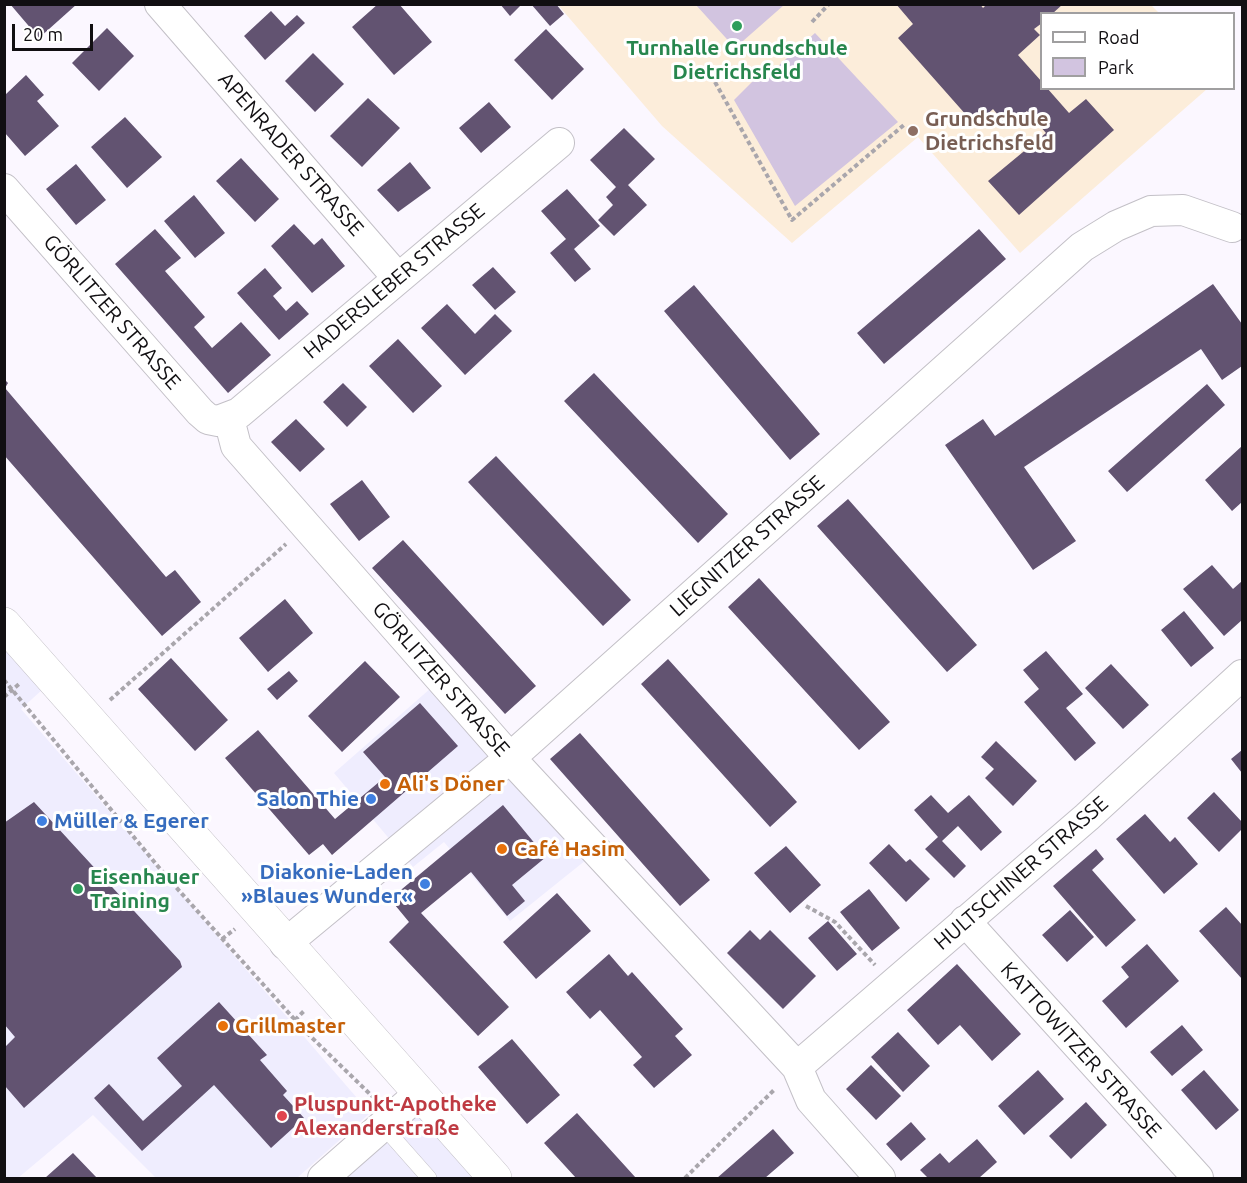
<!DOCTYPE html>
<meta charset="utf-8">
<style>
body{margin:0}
#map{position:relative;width:1247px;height:1183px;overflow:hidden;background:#fbf7ff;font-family:Ubuntu,sans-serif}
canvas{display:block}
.frame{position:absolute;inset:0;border:6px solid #110f12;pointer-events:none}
.legend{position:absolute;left:1040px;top:12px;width:195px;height:78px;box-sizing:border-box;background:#fff;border:2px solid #a09fa0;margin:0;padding:8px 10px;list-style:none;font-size:18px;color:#110f12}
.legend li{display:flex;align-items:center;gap:12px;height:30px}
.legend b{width:30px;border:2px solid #a09fa0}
.scale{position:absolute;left:12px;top:24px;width:81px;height:27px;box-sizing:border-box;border:3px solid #110f12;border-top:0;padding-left:8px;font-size:18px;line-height:21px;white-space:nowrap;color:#110f12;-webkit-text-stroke:4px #fff;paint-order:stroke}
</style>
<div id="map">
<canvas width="1247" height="1183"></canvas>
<div class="frame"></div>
<ul class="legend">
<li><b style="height:8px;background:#fff"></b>Road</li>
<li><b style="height:16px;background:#d2c4e0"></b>Park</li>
</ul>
<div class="scale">20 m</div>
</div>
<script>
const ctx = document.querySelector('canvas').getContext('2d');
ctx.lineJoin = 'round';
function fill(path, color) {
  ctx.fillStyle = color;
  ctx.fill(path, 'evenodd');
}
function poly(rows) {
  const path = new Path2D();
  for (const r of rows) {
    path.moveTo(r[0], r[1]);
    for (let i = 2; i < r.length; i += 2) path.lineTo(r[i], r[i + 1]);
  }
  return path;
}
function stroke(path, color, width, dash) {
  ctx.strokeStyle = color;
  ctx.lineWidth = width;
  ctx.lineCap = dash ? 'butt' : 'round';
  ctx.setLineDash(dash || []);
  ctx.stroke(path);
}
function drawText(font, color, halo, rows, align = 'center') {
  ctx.font = font + ' Ubuntu,sans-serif';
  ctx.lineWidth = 6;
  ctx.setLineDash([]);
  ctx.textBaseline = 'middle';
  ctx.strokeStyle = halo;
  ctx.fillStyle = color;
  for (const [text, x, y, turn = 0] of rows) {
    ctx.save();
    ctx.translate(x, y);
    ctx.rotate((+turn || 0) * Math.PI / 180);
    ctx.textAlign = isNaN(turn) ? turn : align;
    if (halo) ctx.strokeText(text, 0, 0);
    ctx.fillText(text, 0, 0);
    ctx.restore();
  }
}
fill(poly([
 [4,625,53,680,21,709,370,1113,297,1178,156,1178,93,1115,18,1178,5,1178],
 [431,688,586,860,510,921,444,842,413,867,334,773],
 [420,1093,495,1178,323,1178]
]), '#efedfe');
fill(poly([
 [558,5,1151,5,1159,13,1042,14,1042,88,1207,89,1020,253,918,137,792,243,662,126]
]), '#fcedda');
fill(poly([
 [696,5,784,5,735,48],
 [815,33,898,122,795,206,734,100,762,72,776,68]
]), '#d2c4e0');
fill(poly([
 [10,4,77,4,39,38],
 [378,4,399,4,432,42,394,75,352,27],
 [500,4,522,4,510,16],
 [531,4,556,4,564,14,550,26],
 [896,4,980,4,983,8,987,4,1063,4,1052,14,1042,14,1042,23,1034,29,1040,35,1018,55,1042,82,1042,88,1047,88,1069,113,1086,99,1114,130,1019,215,988,181,1046,133,1027,111,1008,127,993,109,975,125,898,38,913,24],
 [271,11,285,26,297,15,305,23,265,60,244,36],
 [107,28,134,56,99,91,72,63],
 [546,29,584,69,552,100,514,60],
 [313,53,344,84,315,112,285,81],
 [26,75,44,95,37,101,59,126,25,156,5,133,5,95],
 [368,98,400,128,362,167,330,136],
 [489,102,511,127,481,153,459,128],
 [125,117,162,157,127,188,91,147],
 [624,128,655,159,628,185,647,205,614,236,598,220,613,205,606,197,616,187,590,160],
 [241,158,279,199,255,222,216,181],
 [410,162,431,188,398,212,377,190],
 [76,164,106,200,76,225,46,189],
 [567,189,600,226,574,249,591,269,575,282,550,253,566,239,541,211],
 [194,195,225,233,195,258,164,221],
 [294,224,314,245,322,238,345,266,312,293,271,246],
 [155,229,181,258,165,271,205,317,194,327,212,348,241,322,271,355,228,393,115,264],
 [979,229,1006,259,884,364,857,333],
 [493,267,516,292,495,310,472,285],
 [265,268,282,288,273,296,286,311,297,301,309,314,279,340,237,293],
 [1213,284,1242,324,1242,366,1222,380,1201,349,1024,467,1076,541,1033,570,945,445,983,419,995,436],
 [694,285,820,434,790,460,664,311],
 [447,304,475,334,495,314,512,331,465,375,421,328],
 [398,339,442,386,413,413,369,366],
 [594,373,728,514,698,543,564,401],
 [4,379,8,383,5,388,166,577,175,570,201,602,162,636,4,455],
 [343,383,367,407,347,427,323,402],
 [1207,384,1225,405,1127,492,1108,471],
 [296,419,325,449,300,472,271,442],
 [1242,446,1242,502,1232,511,1205,480],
 [496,456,631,600,603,626,468,482],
 [362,480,390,517,359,541,330,504],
 [848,499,977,645,947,672,817,526],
 [403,540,536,686,505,714,372,568],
 [1212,565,1233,589,1242,581,1242,620,1224,636,1183,589],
 [759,578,890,722,859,750,728,607],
 [285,599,313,633,268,672,239,638],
 [1184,611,1214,648,1191,667,1161,630],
 [1046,651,1083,694,1066,708,1096,743,1075,761,1024,702,1039,689,1023,670],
 [171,658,228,720,195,751,138,689],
 [668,659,797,802,770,827,641,684],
 [365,661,400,697,342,752,308,716],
 [1111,664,1149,705,1123,729,1085,688],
 [289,671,298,681,277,700,267,689],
 [420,703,458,746,332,855,323,844,309,855,225,758,258,730,335,819,385,777,363,752],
 [580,733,710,880,680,906,550,759],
 [996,741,1037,781,1013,806,985,778,994,769,981,757],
 [1242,750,1242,773,1231,759],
 [1214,792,1242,822,1242,829,1219,852,1187,818],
 [931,795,948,813,969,795,1002,832,981,851,958,826,942,841,966,866,954,878,925,849,938,837,914,810],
 [34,802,180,961,182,967,24,1108,5,1086,5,1047,15,1037,4,1024,4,823],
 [503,805,546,857,512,885,525,901,507,916,471,872,421,913,509,1007,478,1036,389,942,409,922,390,899],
 [1145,814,1170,842,1175,837,1198,864,1164,894,1116,839],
 [889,844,906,862,910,859,930,879,906,902,869,863],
 [786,846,821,885,790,913,754,873],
 [1096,849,1104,859,1092,870,1136,920,1106,947,1053,886],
 [869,889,900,928,872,951,840,912],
 [557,893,591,931,536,979,503,942],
 [1226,907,1242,925,1242,979,1199,931],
 [1070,910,1094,937,1067,962,1042,935],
 [828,921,857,954,837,971,808,938],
 [750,930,760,940,770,930,816,976,783,1009,727,953],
 [1147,944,1179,981,1126,1028,1102,1001,1129,977,1121,967],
 [609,954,628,976,632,972,683,1029,675,1036,692,1055,654,1088,633,1065,642,1057,600,1010,590,1019,566,992],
 [957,964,1021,1034,992,1061,960,1025,938,1045,907,1010],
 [219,1002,267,1055,260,1060,287,1091,283,1095,304,1118,271,1148,214,1085,142,1151,94,1098,109,1084,143,1121,182,1086,157,1058],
 [1182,1025,1203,1050,1172,1076,1150,1052],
 [898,1032,930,1066,903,1092,871,1057],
 [512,1039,560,1095,527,1124,478,1067],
 [871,1065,901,1096,876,1120,846,1089],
 [1038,1070,1064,1099,1024,1135,998,1106],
 [1204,1070,1239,1110,1216,1130,1181,1090],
 [1086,1102,1107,1125,1071,1159,1049,1136],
 [577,1113,636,1178,576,1178,544,1143],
 [911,1122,926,1139,901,1161,886,1144],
 [773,1129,794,1153,765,1178,717,1178],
 [977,1139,997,1162,979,1178,928,1178,920,1170,940,1153,949,1163],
 [73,1153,97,1178,45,1178]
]), '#625371');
const lane = poly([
 [383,1126,429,1178]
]);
const street = poly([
 [160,4,397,277],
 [4,189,200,412,208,419,218,421,239,413,559,143],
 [229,419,236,446,510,758,797,1067,811,1100,880,1178],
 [965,921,1198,1178],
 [285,944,510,758,1082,247,1116,226,1151,211,1183,210,1232,227],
 [797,1067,1087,817,1242,675],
 [323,1178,420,1093]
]);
const secondary = poly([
 [4,624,495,1178]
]);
stroke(lane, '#c3c0c7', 16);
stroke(street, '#c3c0c7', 32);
stroke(secondary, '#c3c0c7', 34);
stroke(poly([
 [812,22,829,4],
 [715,82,792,220,905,124],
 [4,680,166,876,304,1030,373,1097],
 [4,697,19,684],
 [110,700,286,544],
 [806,906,835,922,875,965],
 [222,939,235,929],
 [295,1020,305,1010],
 [685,1178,775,1089]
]), '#a9a6ac', 4, [4.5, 3]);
stroke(lane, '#fff', 15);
stroke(street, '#fff', 30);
stroke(secondary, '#fff', 33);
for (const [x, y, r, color] of [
 [737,26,6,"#2e9e5b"],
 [913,131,6,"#8d6e63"],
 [385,784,6,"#e8710a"],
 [371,799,6,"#3f7fe0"],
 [42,821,6,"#3f7fe0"],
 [502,849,6,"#e8710a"],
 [425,884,6,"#3f7fe0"],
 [78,889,6,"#2e9e5b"],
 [223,1026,6,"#e8710a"],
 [282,1116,6,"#e0444e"]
]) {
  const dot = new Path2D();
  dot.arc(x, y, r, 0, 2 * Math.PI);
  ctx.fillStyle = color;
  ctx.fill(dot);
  stroke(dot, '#fff', 2);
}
drawText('bold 21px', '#27864d', '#fff', [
 ["Turnhalle Grundschule",737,48],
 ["Dietrichsfeld",737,72],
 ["Eisenhauer",90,877,"left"],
 ["Training",90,901,"left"]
]);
drawText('bold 21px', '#785e54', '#fff', [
 ["Grundschule",925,119],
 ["Dietrichsfeld",925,143]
], 'left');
drawText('21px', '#110f12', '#fff', [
 ["APENRADER STRASSE",291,154,49],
 ["HADERSLEBER STRASSE",394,281,-40],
 ["GÖRLITZER STRASSE",112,312,49],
 ["LIEGNITZER STRASSE",747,546,-42],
 ["GÖRLITZER STRASSE",441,679,49],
 ["HULTSCHINER STRASSE",1021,873,-41],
 ["KATTOWITZER STRASSE",1081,1050,48]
]);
drawText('bold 21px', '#c56008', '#fff', [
 ["Ali's Döner",397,784],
 ["Café Hasim",514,849],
 ["Grillmaster",235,1026]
], 'left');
drawText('bold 21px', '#366cbe', '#fff', [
 ["Salon Thie",359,799],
 ["Müller & Egerer",54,821,"left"],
 ["Diakonie-Laden",413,872],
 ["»Blaues Wunder«",413,896]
], 'right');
drawText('bold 21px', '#be3a42', '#fff', [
 ["Pluspunkt-Apotheke",294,1104],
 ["Alexanderstraße",294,1128]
], 'left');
</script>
